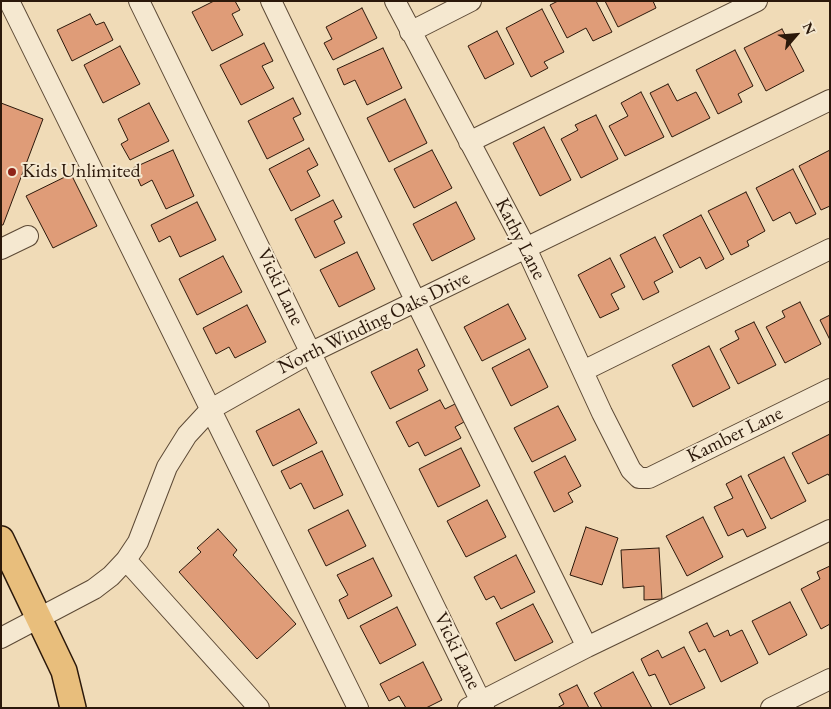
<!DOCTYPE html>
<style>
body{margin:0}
#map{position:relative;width:831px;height:709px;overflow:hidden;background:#f0dbb7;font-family:"EB Garamond",serif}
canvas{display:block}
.frame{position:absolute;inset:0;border:2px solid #2b180a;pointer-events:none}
.north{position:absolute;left:771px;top:10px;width:50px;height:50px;-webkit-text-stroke:4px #f5e8d0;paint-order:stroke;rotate:63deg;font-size:14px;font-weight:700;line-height:20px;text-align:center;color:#2b180a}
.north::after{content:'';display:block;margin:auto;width:18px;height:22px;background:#2b180a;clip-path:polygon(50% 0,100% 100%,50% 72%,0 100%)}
</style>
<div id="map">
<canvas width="831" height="709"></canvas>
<div class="frame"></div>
<div class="north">N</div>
</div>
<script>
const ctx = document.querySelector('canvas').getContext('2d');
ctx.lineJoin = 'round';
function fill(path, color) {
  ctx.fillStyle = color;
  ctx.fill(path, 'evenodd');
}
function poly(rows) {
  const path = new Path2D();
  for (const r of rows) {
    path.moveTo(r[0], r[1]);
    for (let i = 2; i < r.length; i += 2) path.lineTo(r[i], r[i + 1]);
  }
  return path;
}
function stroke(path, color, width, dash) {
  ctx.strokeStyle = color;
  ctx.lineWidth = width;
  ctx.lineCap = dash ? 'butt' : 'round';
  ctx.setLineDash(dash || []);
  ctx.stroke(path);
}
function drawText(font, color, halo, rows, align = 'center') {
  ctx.font = font + ' "EB Garamond",serif';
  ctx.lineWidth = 4;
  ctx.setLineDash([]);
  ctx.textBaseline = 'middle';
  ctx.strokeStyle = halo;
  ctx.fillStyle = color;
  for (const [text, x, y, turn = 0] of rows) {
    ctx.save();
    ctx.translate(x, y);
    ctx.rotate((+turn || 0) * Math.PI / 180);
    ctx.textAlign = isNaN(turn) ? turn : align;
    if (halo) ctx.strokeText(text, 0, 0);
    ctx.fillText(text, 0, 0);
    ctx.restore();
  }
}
const building = poly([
 [214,1,235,1,240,10,232,14,243,35,212,51,192,12,214,1],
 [558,1,596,1,612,32,593,41,586,28,567,38,550,5,558,1],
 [605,1,653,1,656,8,618,27,605,1],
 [362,8,377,38,333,60,324,43,332,39,326,27,362,8],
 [542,9,564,52,544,62,548,68,531,77,506,28,542,9],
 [90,14,96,25,104,22,113,40,72,61,57,30,90,14],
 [782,29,804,71,766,91,744,48,782,29],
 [497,31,514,64,485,79,468,46,497,31],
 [264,43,273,61,262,66,274,88,241,105,220,65,264,43],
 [120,46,140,84,103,103,84,65,120,46],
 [383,48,402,88,367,105,355,80,344,85,337,69,383,48],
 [735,50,753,86,738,94,742,102,718,114,696,70,735,50],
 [668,84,677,101,696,92,710,118,672,137,650,93,668,84],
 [641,92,664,137,625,156,609,126,628,116,621,103,641,92],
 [293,98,301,114,293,118,304,140,267,159,248,121,293,98],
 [405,99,427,143,389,162,367,118,405,99],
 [1,103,43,119,3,225,1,225,1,103],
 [149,103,169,141,130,160,121,144,128,140,118,119,149,103],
 [596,115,618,159,581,178,561,139,578,130,575,125,596,115],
 [544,127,571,180,540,196,513,143,544,127],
 [309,148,318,165,307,171,320,196,291,211,269,169,309,148],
 [173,150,194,196,166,209,152,180,141,186,133,168,173,150],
 [432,150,452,188,414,208,394,169,432,150],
 [830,150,830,206,821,210,799,166,830,150],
 [793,169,816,214,796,224,790,212,773,221,756,188,793,169],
 [71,174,97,226,53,248,26,196,71,174],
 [746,192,765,231,747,241,749,246,731,255,708,211,746,192],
 [333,200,342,217,334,221,345,243,315,258,295,219,333,200],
 [197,202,216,240,180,257,170,236,159,242,151,225,197,202],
 [456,202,475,239,432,261,413,224,456,202],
 [701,215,724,259,706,269,700,257,680,268,663,235,701,215],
 [655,237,673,272,654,282,659,292,643,300,620,255,655,237],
 [357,252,375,289,339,307,320,270,357,252],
 [223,256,242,292,197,315,179,279,223,256],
 [610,258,625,287,611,294,619,309,600,318,578,275,610,258],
 [800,302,821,344,785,363,766,327,785,317,782,311,800,302],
 [508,304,526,339,482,361,464,327,508,304],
 [247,305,266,342,235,358,229,347,216,354,203,328,247,305],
 [830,315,830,340,820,320,830,315],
 [754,322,776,365,738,384,720,349,739,339,735,331,754,322],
 [709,346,730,388,693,407,672,365,709,346],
 [417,349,425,366,418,370,428,390,390,409,371,372,417,349],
 [529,349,548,387,511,406,492,368,529,349],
 [440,400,445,409,455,404,464,422,455,427,461,438,425,456,418,442,409,447,396,422,440,400],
 [558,406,576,440,532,462,514,428,558,406],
 [299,409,317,443,273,466,256,431,299,409],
 [830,434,830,477,828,474,808,484,792,453,830,434],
 [461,448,480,486,438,507,419,469,461,448],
 [322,451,343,495,314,509,301,483,290,489,281,471,322,451],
 [565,456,581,486,568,493,573,502,554,512,534,472,565,456],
 [784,457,806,501,771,519,748,475,784,457],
 [741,476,766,528,747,537,743,529,728,536,714,507,733,498,726,484,741,476],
 [487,500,506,537,466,557,447,521,487,500],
 [348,510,366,546,326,566,308,530,348,510],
 [703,517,723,557,687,576,666,536,703,517],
 [586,527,618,538,602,585,570,575,586,527],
 [218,529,237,550,233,555,296,624,257,659,179,572,201,552,197,548,218,529],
 [659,548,662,599,644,600,644,586,623,588,621,550,659,548],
 [516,555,535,592,501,609,494,596,486,600,474,577,516,555],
 [373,558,392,596,348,619,339,600,348,595,337,575,373,558],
 [830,566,830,624,821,629,801,589,820,579,817,572,830,566],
 [790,602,807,635,769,655,752,621,790,602],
 [533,604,553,642,515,661,496,623,533,604],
 [397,607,416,645,380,664,360,626,397,607],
 [707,623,714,637,728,630,730,636,742,630,758,663,721,682,705,649,699,652,689,632,707,623],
 [684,647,705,688,670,705,655,674,649,676,641,659,658,650,662,658,684,647],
 [423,662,442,700,426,708,406,708,399,696,389,701,380,684,423,662],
 [633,672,652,708,602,708,594,693,633,672],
 [577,685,589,708,557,708,564,704,559,694,577,685]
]);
fill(building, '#df9c78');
stroke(building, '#2b180a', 1);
const minor = poly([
 [9,1,358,708],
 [139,1,484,708],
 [271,1,416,302,587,647,830,530],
 [395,1,526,248,602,413,631,470,639,478,649,478,830,389],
 [410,32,471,1],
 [469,142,757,1],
 [1,249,28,236],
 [583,371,830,249],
 [126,560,259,708],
 [1,638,94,589,111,576,126,560,138,542,167,467,187,435,211,409,312,352,830,100],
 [468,708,587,647],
 [771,708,830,679]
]);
const major = poly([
 [1,539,64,671,73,708]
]);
stroke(minor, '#5c4935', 22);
stroke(major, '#2b180a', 28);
stroke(minor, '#f5e8d0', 20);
stroke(major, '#e8be7c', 25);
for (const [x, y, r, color] of [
 [12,172,5,"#8f2418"]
]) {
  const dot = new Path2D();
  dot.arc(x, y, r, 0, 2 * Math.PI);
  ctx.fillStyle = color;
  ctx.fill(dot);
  stroke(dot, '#f5e8d0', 2);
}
drawText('20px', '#2b180a', '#f5e8d0', [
 ["Kids Unlimited",22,172]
], 'left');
drawText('20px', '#2b180a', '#f5e8d0', [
 ["Kathy Lane",520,239,63],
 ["Vicki Lane",280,287,64],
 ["North Winding Oaks Drive",374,323,-26],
 ["Kamber Lane",735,435,-26],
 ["Vicki Lane",457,651,64]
]);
</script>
